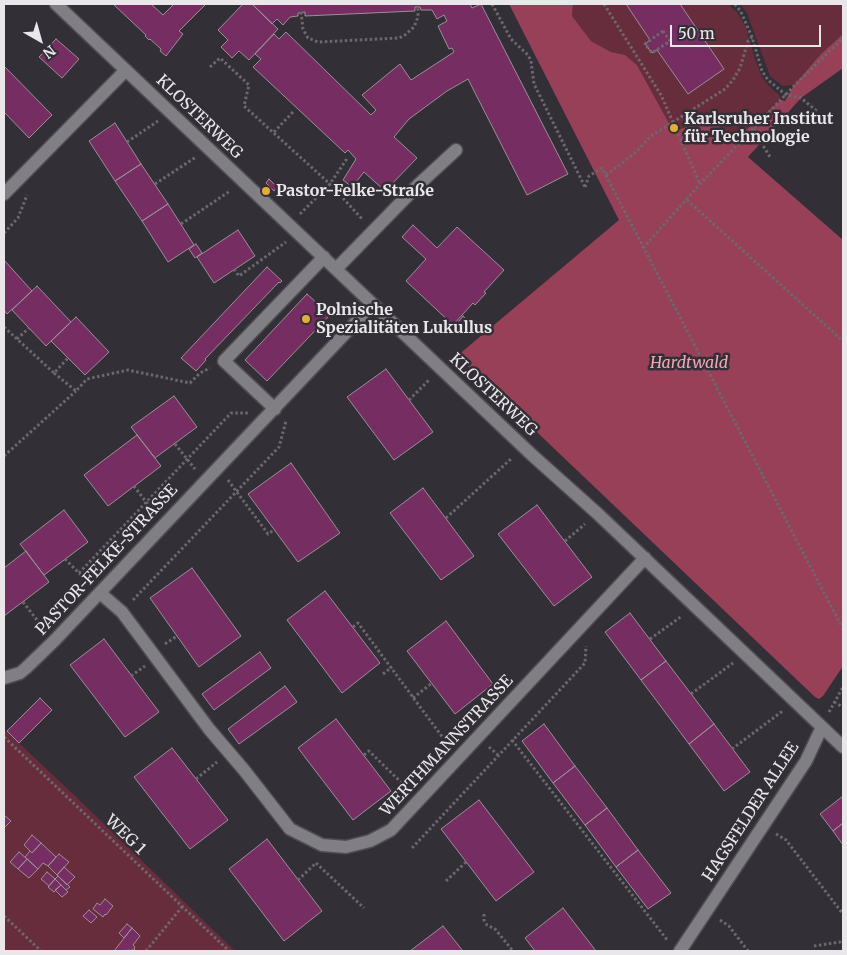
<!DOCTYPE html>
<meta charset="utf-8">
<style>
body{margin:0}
#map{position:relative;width:847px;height:955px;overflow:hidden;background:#332f36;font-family:Merriweather,serif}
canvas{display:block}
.frame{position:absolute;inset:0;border:5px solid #eae7eb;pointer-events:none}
.north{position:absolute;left:15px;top:15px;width:50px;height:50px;-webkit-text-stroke:4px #332f36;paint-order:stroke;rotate:142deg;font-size:14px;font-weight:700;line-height:20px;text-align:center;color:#eae7eb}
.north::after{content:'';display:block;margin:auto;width:18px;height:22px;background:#eae7eb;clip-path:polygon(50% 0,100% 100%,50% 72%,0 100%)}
.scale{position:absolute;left:670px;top:25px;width:151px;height:22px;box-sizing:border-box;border:2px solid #eae7eb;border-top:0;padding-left:6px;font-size:15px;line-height:18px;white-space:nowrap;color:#eae7eb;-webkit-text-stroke:4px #332f36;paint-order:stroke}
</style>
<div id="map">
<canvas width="847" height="955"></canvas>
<div class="frame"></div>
<div class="north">N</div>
<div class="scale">50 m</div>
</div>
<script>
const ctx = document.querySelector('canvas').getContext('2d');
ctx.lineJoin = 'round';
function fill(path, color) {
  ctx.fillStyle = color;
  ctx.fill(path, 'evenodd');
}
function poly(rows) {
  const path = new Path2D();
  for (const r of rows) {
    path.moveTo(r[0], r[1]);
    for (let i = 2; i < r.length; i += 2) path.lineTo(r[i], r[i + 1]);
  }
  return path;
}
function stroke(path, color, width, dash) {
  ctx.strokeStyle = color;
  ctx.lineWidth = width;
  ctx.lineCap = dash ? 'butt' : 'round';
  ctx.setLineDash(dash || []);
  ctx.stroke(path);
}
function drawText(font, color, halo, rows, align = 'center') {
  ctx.font = font + ' Merriweather,serif';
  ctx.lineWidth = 5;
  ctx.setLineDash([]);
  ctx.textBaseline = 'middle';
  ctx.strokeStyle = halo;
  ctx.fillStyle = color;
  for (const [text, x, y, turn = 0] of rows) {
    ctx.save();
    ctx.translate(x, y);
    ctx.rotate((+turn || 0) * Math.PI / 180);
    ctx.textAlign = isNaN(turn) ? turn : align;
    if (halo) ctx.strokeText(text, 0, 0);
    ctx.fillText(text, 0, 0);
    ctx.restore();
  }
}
fill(poly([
 [573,4,626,4,650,40,646,44,652,53,657,50,688,94,724,69,680,4,728,4,737,12,746,27,755,59,762,77,769,86,779,95,781,100,734,140,717,124,700,122,679,129,671,127,637,65,625,55,611,52,591,41,572,16],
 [740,4,843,4,843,34,820,55,794,85,783,86,770,76,747,13],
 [4,729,72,793,235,951,4,951]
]), '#682d3c');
fill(poly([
 [509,4,573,4,572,16,591,41,611,52,625,55,637,65,671,127,680,129,709,120,727,132,734,140,781,100,785,101,794,85,820,55,843,34,843,68,801,98,748,157,843,240,843,666,823,696,819,699,815,697,457,356,619,220]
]), '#984058');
const building = poly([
 [113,4,151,4,163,15,174,4,206,4,179,31,183,34,166,56,160,51,161,49,150,39,149,40,145,36,146,35,113,4],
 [243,4,252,4,278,29,249,60,239,51,232,58,221,47,228,40,218,30,243,4],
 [252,4,470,4,472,8,481,4,568,174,527,195,468,79,447,91,409,119,394,137,417,158,385,191,364,172,352,187,343,180,356,159,348,150,345,153,253,67,261,59,255,54,274,34,279,39,286,32,371,115,376,110,362,95,400,64,411,80,454,52,452,48,449,49,438,26,447,21,444,15,437,19,432,10,421,10,420,7,415,7,415,11,305,16,305,12,298,13,298,16,290,17,283,25,277,19,272,24,252,4],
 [626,4,680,4,724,69,688,94,657,50,652,53,645,44,650,40,626,4],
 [56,39,79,59,62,78,39,57,56,39],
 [4,66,52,115,29,138,4,112,4,66],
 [115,123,141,164,115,181,89,141,115,123],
 [141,164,168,204,142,221,115,181,141,164],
 [269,179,277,187,274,191,266,183,269,179],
 [168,204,194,245,168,262,142,221,168,204],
 [413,225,437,248,457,227,504,270,484,292,486,293,475,305,473,303,453,325,406,281,426,259,402,237,413,225],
 [238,230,255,256,214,283,197,257,238,230],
 [196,244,202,253,195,258,189,249,196,244],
 [4,260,32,291,7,314,4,310,4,260],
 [267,267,282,281,280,283,279,282,205,359,206,360,196,371,181,358,267,267],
 [37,286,71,322,46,346,12,310,37,286],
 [307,294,330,315,267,381,245,360,307,294],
 [463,316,467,320,461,325,458,322,463,316],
 [76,317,109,352,85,375,51,341,76,317],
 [386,369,433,432,394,460,347,397,386,369],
 [174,396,197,427,155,458,131,427,174,396],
 [137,435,161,466,108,506,84,475,137,435],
 [291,463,340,533,298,562,248,494,291,463],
 [423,488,474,556,441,580,390,513,423,488],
 [537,505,592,577,554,606,498,534,537,505],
 [64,510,88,542,44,575,20,544,64,510],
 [26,551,49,582,4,616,4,568,26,551],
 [192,568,241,636,199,667,150,598,192,568],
 [325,591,380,663,342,693,287,620,325,591],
 [630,613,666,661,641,680,605,632,630,613],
 [446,621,493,684,455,714,407,651,446,621],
 [104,639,159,712,125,737,70,665,104,639],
 [260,652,271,668,214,710,202,694,260,652],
 [666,661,714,724,689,744,641,680,666,661],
 [285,686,297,702,239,744,228,729,285,686],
 [40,698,52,710,19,743,7,731,40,698],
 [336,719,391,791,353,820,298,748,336,719],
 [544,724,575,766,553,783,522,741,544,724],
 [714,724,750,772,724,791,689,744,714,724],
 [172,748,228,820,190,849,134,777,172,748],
 [575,766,607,808,585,825,553,783,575,766],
 [843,796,843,823,833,831,820,814,843,796],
 [479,800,534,872,496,901,441,829,479,800],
 [607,808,638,850,616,867,585,825,607,808],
 [4,815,11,821,5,827,4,826,4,815],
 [843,823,843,845,833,831,843,823],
 [32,835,41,843,32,853,24,845,32,835],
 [267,839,322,911,284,941,229,869,267,839],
 [41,843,56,857,48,866,43,863,38,869,25,857,30,851,32,853,41,843],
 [638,850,671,893,648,909,616,867,638,850],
 [19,852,27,859,18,869,10,862,19,852],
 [59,854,69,862,57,875,48,866,59,854],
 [27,859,38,869,29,878,18,869,27,859],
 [64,867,75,877,67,885,57,875,64,867],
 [47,872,55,879,49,886,41,879,47,872],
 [58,876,70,887,66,890,55,879,58,876],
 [55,879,61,885,54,892,48,887,55,879],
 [61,885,68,892,62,897,55,890,61,885],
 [105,899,113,906,106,915,105,914,103,917,93,909,97,903,100,905,105,899],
 [563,908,596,951,535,951,525,938,563,908],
 [89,910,97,917,91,923,83,916,89,910],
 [127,924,132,928,124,938,119,933,127,924],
 [443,926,463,951,410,951,443,926],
 [132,928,140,936,133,945,135,947,134,949,135,950,114,951,132,928]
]);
fill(building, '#762e62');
stroke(building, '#999096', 1);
const minor = poly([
 [56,4,532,455,598,514,843,747],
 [4,194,126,70],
 [336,269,418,185,456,150],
 [275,409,224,361,324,257],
 [100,593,122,612,209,729,244,770,290,829,322,845,346,847,370,841,391,830,645,558],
 [4,678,20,673,26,668,54,641,373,304],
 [680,951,806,761,822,727]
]);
stroke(minor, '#504c53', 15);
stroke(poly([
 [492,4,511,39,528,55,531,61,534,84,585,187],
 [604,4,661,95,700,184],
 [735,4,741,12,752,37,762,71,768,80,786,95,801,98,818,112],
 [301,12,303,29,308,38,318,42,399,38,405,35,414,27,418,17,418,7],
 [663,31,670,41,652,53,645,44,663,31],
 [210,67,220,58,249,85,244,106,330,184,363,220],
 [753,129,770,157],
 [274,132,294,111],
 [127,142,158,121],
 [606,175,634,154,651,136,725,89,733,80,740,68,748,41,752,37],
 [155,184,196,157],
 [585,187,589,176,602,168,843,629],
 [687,200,843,341],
 [300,214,330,184,348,157],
 [181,224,230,191],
 [4,233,18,218,27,195],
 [643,248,700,184,795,85,843,38],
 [234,269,239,276,286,242],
 [4,327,54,373,68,358],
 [17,339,29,328],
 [54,373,76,391,87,379,128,370,190,383,200,373,210,368],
 [409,400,430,379],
 [175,444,195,469],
 [4,456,76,391],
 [228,480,268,534,274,530],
 [134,486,155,514],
 [446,518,512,458],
 [565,541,585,524],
 [65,559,88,582],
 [79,573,231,413,248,413],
 [133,600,279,447,286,421],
 [23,602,44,629],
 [353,627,358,623,449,746],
 [650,639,682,616],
 [165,644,177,636],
 [383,674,392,667],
 [131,676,145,666],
 [691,694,733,663],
 [413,698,432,683],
 [834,702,841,706,843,705],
 [829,712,843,687],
 [4,737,229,951],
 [512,740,668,941],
 [489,747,498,755],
 [732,749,784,710],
 [364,755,369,751,409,790],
 [196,779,217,762],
 [776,834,786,840,843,914],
 [412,848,585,663,586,646],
 [316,863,364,908],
 [298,880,316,863],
 [446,881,466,862],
 [484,914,484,920,487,925,495,929,513,951],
 [4,916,41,951],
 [720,920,729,926,748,951],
 [814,946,840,942,843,940],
 [146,951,182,907]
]), '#6c686e', 3, [2.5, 2.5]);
stroke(minor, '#807f83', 12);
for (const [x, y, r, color] of [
 [674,128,5,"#e4ae35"],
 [266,191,5,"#e4ae35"],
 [306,319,5,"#e4ae35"]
]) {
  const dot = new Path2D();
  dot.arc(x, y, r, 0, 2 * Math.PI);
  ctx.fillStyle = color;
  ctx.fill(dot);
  stroke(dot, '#332f36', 2);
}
drawText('16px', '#eae7eb', '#332f36', [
 ["KLOSTERWEG",199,117,44],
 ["KLOSTERWEG",493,395,43],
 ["PASTOR-FELKE-STRASSE",107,560,-47],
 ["WERTHMANNSTRASSE",447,746,-47],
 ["HAGSFELDER ALLEE",751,812,-57],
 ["WEG 1",125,835,44]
]);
drawText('bold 16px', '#eae7eb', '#332f36', [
 ["Karlsruher Institut",684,119],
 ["für Technologie",684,137],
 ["Pastor-Felke-Straße",276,191],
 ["Polnische",316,310],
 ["Spezialitäten Lukullus",316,328]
], 'left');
drawText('italic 16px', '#f1a6b6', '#332f36', [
 ["Hardtwald",689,363]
]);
</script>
